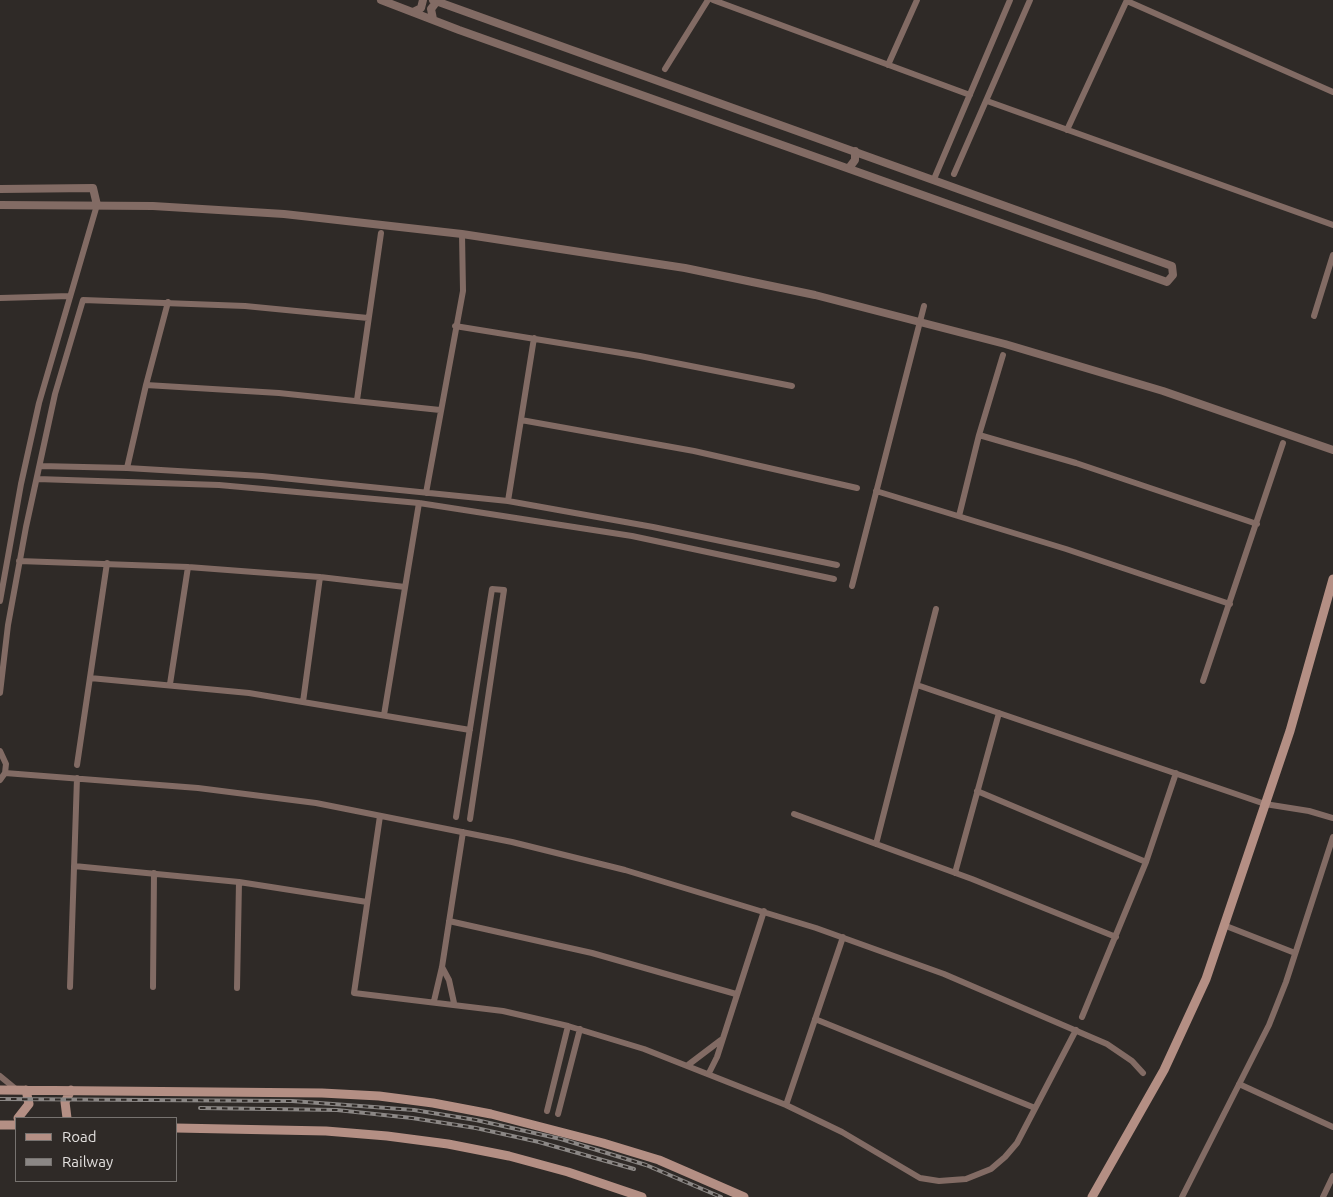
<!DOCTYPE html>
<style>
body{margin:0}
#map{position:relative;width:1333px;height:1197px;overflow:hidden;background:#2f2a27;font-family:Ubuntu,sans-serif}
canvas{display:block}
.legend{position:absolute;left:15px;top:1117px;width:162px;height:65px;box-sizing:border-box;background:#2f2a27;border:1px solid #777370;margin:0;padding:6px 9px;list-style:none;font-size:15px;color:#e3e0de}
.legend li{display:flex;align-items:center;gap:10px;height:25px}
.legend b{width:25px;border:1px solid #777370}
</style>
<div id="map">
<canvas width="1333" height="1197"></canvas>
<ul class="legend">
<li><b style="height:6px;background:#b48f84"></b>Road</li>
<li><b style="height:6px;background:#8b8785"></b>Railway</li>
</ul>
</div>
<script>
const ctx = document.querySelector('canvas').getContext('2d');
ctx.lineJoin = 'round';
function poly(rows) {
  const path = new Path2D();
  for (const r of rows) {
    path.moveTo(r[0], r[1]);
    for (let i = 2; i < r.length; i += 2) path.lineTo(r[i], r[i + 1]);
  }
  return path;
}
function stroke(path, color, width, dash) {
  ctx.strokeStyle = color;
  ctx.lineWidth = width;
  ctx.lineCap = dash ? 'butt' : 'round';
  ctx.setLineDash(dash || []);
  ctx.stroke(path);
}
stroke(poly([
 [713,0,970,95],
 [1127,1,1333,92],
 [888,65,917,0],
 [665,69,708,0],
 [987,101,1333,225],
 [1067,130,1127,0],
 [954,174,1030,0],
 [934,179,1010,0],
 [0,298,70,296],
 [1314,316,1333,255],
 [455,326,640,356,792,386],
 [146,385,279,393,440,410],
 [357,400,381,233],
 [521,420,694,451,857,488],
 [979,435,1076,463,1257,524],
 [40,466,127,468,262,476,508,501,653,527,837,565],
 [127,468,146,385,168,302],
 [37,479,219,485,419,503,632,536,834,579],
 [876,491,1066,549,1230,604],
 [426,493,463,291,462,234],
 [508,501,534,338],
 [959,516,979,435,1003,355],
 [19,561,188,567,320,577,405,587],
 [852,586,924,306],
 [0,601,21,484,39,403,97,205],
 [90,678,249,693,470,730],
 [1203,681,1283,443],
 [170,684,188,567],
 [917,685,1265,804,1309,811,1333,818],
 [0,693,8,625,26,527,55,394,83,300,245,306,368,318],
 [303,702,320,577],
 [384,715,419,503],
 [0,751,6,764,5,773,0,780],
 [77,765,107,563],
 [5,773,198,788,316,803,512,842,625,870,816,928,944,974,1107,1044,1132,1061,1143,1073],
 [977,791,1146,862],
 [794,814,972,879,1116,937],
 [380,816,354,993,503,1011,568,1026,644,1049,786,1105,842,1132,920,1178,939,1181,966,1179,991,1169,1005,1157,1017,1143,1076,1030],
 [456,817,492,589,504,590,470,819],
 [876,844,936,609],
 [74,866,239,882,367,902],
 [955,873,999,713],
 [449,921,592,953,736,994],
 [1226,926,1295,953],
 [442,967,449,980,454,1003],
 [70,987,77,778],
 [153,987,154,873],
 [237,988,239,882],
 [434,1001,442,967,463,832],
 [1082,1017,1146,862,1176,773],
 [815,1019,1035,1108],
 [688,1065,721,1040],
 [709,1073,717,1057,764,911],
 [0,1076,17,1090],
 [1239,1084,1333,1127],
 [786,1105,843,937],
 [547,1111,568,1026],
 [558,1114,580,1029],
 [1182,1197,1269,1025,1286,982,1333,837],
 [1323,1197,1333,1176]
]), '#826b64', 6);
stroke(poly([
 [381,0,459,30,1167,282,1173,275,1172,266,433,0],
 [413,12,421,8,423,0],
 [433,19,431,9,437,1],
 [849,168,855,160,855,151],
 [0,189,93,188,97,205],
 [0,205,153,206,284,214,462,234,685,268,815,295,1005,344,1163,391,1333,450]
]), '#826b64', 8);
stroke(poly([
 [0,1090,322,1093,379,1096,433,1103,491,1114,603,1143,659,1160,744,1197],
 [18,1118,29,1104,26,1090],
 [67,1118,65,1102,71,1090],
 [0,1125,16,1125],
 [176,1128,326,1131,387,1136,448,1144,509,1156,568,1172,642,1197],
 [1092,1197,1164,1070,1206,979,1290,731,1333,579]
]), '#b48f84', 9);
const rail = poly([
 [0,1099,292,1101,414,1110,476,1120,561,1139,646,1165,721,1197],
 [200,1108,337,1110,412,1118,476,1128,539,1142,634,1169]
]);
stroke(rail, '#8b8785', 4);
stroke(rail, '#2f2a27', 2, [5.5]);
</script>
